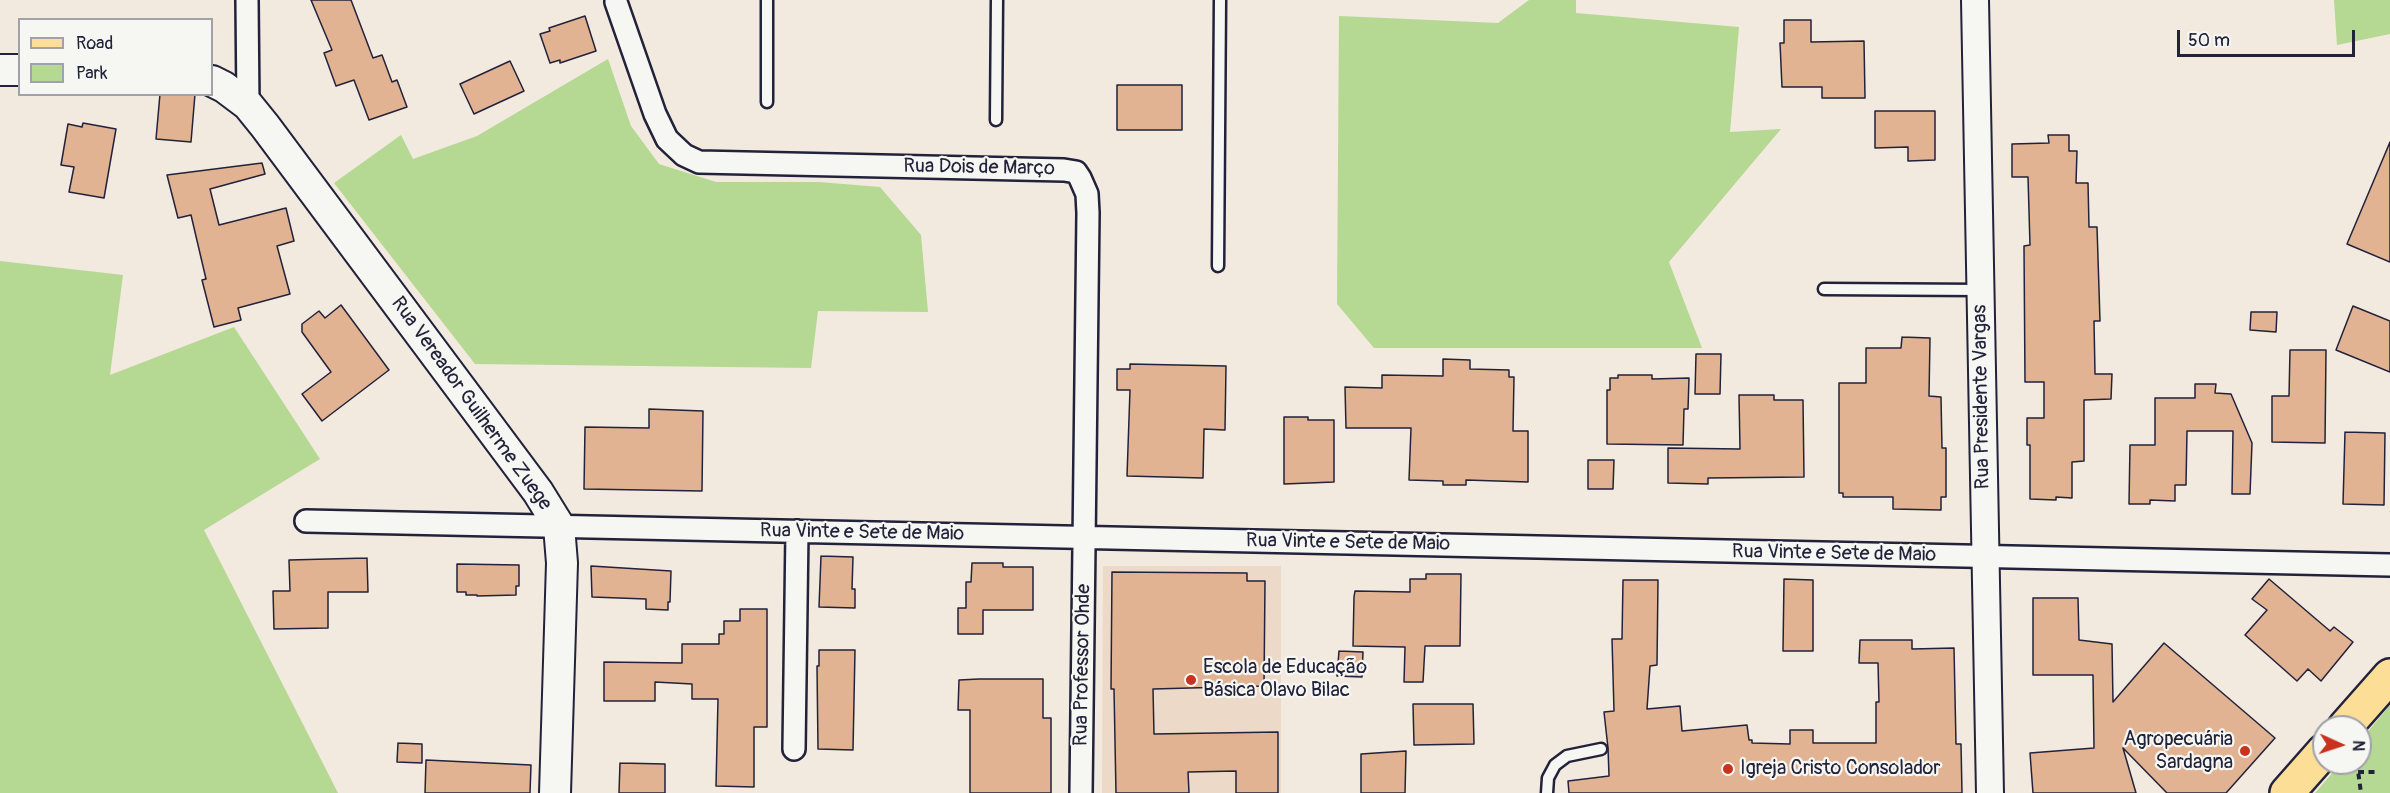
<!DOCTYPE html>
<meta charset="utf-8">
<style>
body{margin:0}
#map{position:relative;width:2390px;height:793px;overflow:hidden;background:#f2e9df;font-family:Pangolin,sans-serif}
canvas{display:block}
.legend{position:absolute;left:18px;top:18px;width:195px;height:78px;box-sizing:border-box;background:#f6f6f2;border:2px solid #a1a1a9;margin:0;padding:8px 10px;list-style:none;font-size:18px;color:#22223b}
.legend li{display:flex;align-items:center;gap:12px;height:30px}
.legend b{width:30px;border:2px solid #a1a1a9}
.north{position:absolute;left:2312px;top:715px;width:60px;height:60px;box-sizing:border-box;background:#f6f6f2;border:2px solid #a1a1a9;border-radius:50%;rotate:93deg;font-size:16px;font-weight:700;line-height:24px;text-align:center;color:#22223b}
.north::after{content:'';display:block;margin:auto;width:21px;height:27px;background:#c8321e;clip-path:polygon(50% 0,100% 100%,50% 72%,0 100%)}
.scale{position:absolute;left:2177px;top:30px;width:178px;height:27px;box-sizing:border-box;border:3px solid #22223b;border-top:0;padding-left:8px;font-size:18px;line-height:21px;white-space:nowrap;color:#22223b;-webkit-text-stroke:4px #f6f6f2;paint-order:stroke}
</style>
<div id="map">
<canvas width="2390" height="793"></canvas>
<ul class="legend">
<li><b style="height:8px;background:#fcde96"></b>Road</li>
<li><b style="height:16px;background:#b5d893"></b>Park</li>
</ul>
<div class="north">N</div>
<div class="scale">50 m</div>
</div>
<script>
const ctx = document.querySelector('canvas').getContext('2d');
ctx.lineJoin = 'round';
function fill(path, color) {
  ctx.fillStyle = color;
  ctx.fill(path, 'evenodd');
}
function poly(rows) {
  const path = new Path2D();
  for (const r of rows) {
    path.moveTo(r[0], r[1]);
    for (let i = 2; i < r.length; i += 2) path.lineTo(r[i], r[i + 1]);
  }
  return path;
}
function stroke(path, color, width, dash) {
  ctx.strokeStyle = color;
  ctx.lineWidth = width;
  ctx.lineCap = dash ? 'butt' : 'round';
  ctx.setLineDash(dash || []);
  ctx.stroke(path);
}
function drawText(font, color, halo, rows, align = 'center') {
  ctx.font = font + ' Pangolin,sans-serif';
  ctx.lineWidth = 4.5;
  ctx.setLineDash([]);
  ctx.textBaseline = 'middle';
  ctx.strokeStyle = halo;
  ctx.fillStyle = color;
  for (const [text, x, y, turn = 0] of rows) {
    ctx.save();
    ctx.translate(x, y);
    ctx.rotate((+turn || 0) * Math.PI / 180);
    ctx.textAlign = isNaN(turn) ? turn : align;
    if (halo) ctx.strokeText(text, 0, 0);
    ctx.fillText(text, 0, 0);
    ctx.restore();
  }
}
fill(poly([
 [1103,566,1281,566,1281,793,1102,793]
]), '#edd9c8');
fill(poly([
 [1529,0,1576,0,1576,13,1739,27,1730,132,1781,129,1669,262,1702,348,1374,348,1337,304,1339,16,1498,23],
 [2334,0,2390,0,2390,34,2337,45],
 [608,59,631,126,659,164,716,182,819,182,880,187,921,235,928,312,818,311,811,368,475,364,334,183,401,135,413,159,477,136],
 [0,261,123,275,110,375,234,327,320,459,204,530,338,793,0,793],
 [2390,705,2390,793,2315,793,2341,763,2360,763,2360,741]
]), '#b5d893');
const building = poly([
 [311,0,351,0,373,58,382,55,392,82,397,80,407,107,369,120,354,80,336,86,324,53,332,50,311,0],
 [585,16,596,51,560,63,560,60,550,63,540,34,550,31,549,28,585,16],
 [1784,20,1811,20,1811,42,1864,41,1865,98,1822,98,1822,87,1782,87,1780,43,1784,43,1784,20],
 [510,61,524,91,474,114,460,84,510,61],
 [1117,85,1182,85,1182,130,1117,130,1117,85],
 [160,94,195,94,191,142,156,139,160,94],
 [1875,111,1935,111,1935,160,1908,161,1908,147,1875,148,1875,111],
 [83,123,116,129,104,198,69,192,74,167,61,165,68,124,82,127,83,123],
 [2048,135,2069,135,2069,151,2077,151,2076,183,2088,183,2089,227,2097,227,2099,289,2100,321,2094,321,2095,374,2112,374,2111,399,2084,400,2084,461,2072,462,2072,498,2056,497,2056,500,2030,499,2030,445,2027,445,2027,418,2044,418,2044,382,2025,382,2024,246,2030,245,2028,177,2012,177,2012,144,2049,143,2048,135],
 [2390,142,2390,262,2347,244,2390,142],
 [262,163,265,174,210,189,219,225,286,208,294,241,277,246,290,294,238,308,241,320,214,327,202,280,206,279,191,215,178,218,167,175,262,163],
 [341,305,389,370,322,421,302,394,331,372,302,332,302,324,319,311,325,318,341,305],
 [2353,306,2390,321,2390,372,2336,350,2353,306],
 [2251,312,2277,312,2276,332,2250,330,2251,312],
 [1902,337,1930,338,1929,396,1941,397,1942,448,1946,448,1946,497,1941,497,1941,510,1893,509,1893,497,1843,497,1843,493,1839,493,1839,383,1866,383,1866,348,1901,348,1902,337],
 [2290,350,2326,350,2325,443,2272,442,2272,396,2289,396,2290,350],
 [1696,354,1721,354,1720,394,1695,394,1696,354],
 [1443,359,1470,360,1470,369,1509,370,1509,377,1514,377,1513,431,1528,431,1528,482,1466,480,1466,485,1443,485,1443,481,1409,480,1411,428,1346,428,1345,387,1382,388,1382,375,1443,376,1443,359],
 [1130,364,1226,366,1225,430,1204,429,1203,478,1127,476,1130,390,1117,390,1117,369,1130,369,1130,364],
 [1618,375,1652,375,1652,379,1689,378,1688,409,1684,409,1683,445,1607,444,1607,390,1610,390,1610,378,1618,378,1618,375],
 [2195,384,2216,384,2215,393,2231,394,2252,443,2250,494,2232,494,2233,431,2187,431,2186,485,2175,485,2175,501,2150,500,2150,504,2129,504,2130,445,2155,445,2155,398,2195,398,2195,384],
 [1739,395,1774,395,1774,400,1803,400,1804,477,1708,478,1708,484,1668,483,1668,448,1740,449,1739,395],
 [649,409,703,411,702,491,584,489,585,427,649,428,649,409],
 [1284,417,1308,417,1308,420,1334,420,1334,482,1284,484,1284,417],
 [2345,432,2385,433,2384,505,2343,504,2345,432],
 [1588,460,1614,460,1613,489,1588,489,1588,460],
 [821,556,853,557,852,589,855,589,855,608,819,607,821,556],
 [367,558,368,592,328,592,328,628,274,629,273,591,290,591,289,560,367,558],
 [972,563,1003,563,1003,567,1033,567,1033,610,983,610,983,634,958,634,958,608,966,608,966,582,971,582,972,563],
 [457,564,519,565,519,586,516,586,516,595,477,596,477,595,466,595,466,592,457,592,457,564],
 [591,566,671,571,670,602,668,602,668,610,646,609,646,599,592,597,591,566],
 [1112,572,1247,573,1247,581,1265,581,1264,686,1153,689,1154,734,1278,732,1278,793,1236,793,1236,771,1188,772,1189,793,1116,793,1114,689,1111,689,1112,572],
 [1426,574,1461,574,1460,646,1425,646,1423,682,1404,682,1405,647,1353,646,1354,597,1355,591,1410,592,1410,579,1426,579,1426,574],
 [1784,579,1813,580,1813,651,1783,651,1784,579],
 [2269,579,2330,631,2334,627,2353,642,2321,681,2308,669,2297,681,2245,635,2267,610,2252,599,2269,579],
 [1623,580,1658,580,1657,665,1650,666,1647,709,1680,706,1682,731,1747,725,1749,740,1752,740,1752,743,1790,744,1790,730,1813,730,1813,743,1876,743,1876,702,1879,702,1878,663,1859,663,1860,640,1912,640,1912,649,1954,648,1956,744,1961,744,1962,793,1569,793,1568,781,1609,776,1608,748,1604,712,1614,711,1612,639,1622,639,1623,580],
 [2033,598,2078,598,2079,640,2112,644,2113,702,2164,643,2275,738,2226,793,2167,793,2123,748,2136,793,2033,793,2030,753,2094,748,2093,675,2033,675,2033,598],
 [740,609,767,609,767,727,754,727,754,787,716,786,718,699,692,699,692,684,655,682,655,701,604,701,604,662,682,663,682,644,719,644,719,634,724,634,724,621,740,621,740,609],
 [819,650,855,650,853,750,818,749,817,666,819,666,819,650],
 [1339,651,1363,652,1362,677,1337,676,1339,651],
 [979,679,1043,679,1043,718,1051,718,1051,793,970,793,970,710,958,710,959,680,979,679],
 [1413,704,1473,704,1474,744,1414,745,1413,704],
 [398,743,422,744,422,763,397,762,398,743],
 [1406,751,1405,793,1361,793,1361,754,1406,751],
 [426,760,531,765,530,793,425,793,426,760],
 [620,763,665,764,665,793,619,793,620,763]
]);
fill(building, '#e1b392');
stroke(building, '#22223b', 1.5);
const service = poly([
 [767,0,767,102],
 [996,120,997,0],
 [1218,266,1220,0],
 [1824,289,1980,290],
 [1547,793,1548,778,1555,765,1567,756,1601,749]
]);
const minor = poly([
 [247,0,248,105],
 [616,2,655,114,667,139,684,155,699,162,1064,170,1076,172,1080,178,1087,194,1088,213,1081,793],
 [306,521,2390,565],
 [794,749,797,531]
]);
const tertiary = poly([
 [1975,0,1990,793]
]);
const secondary = poly([
 [0,70,20,70],
 [212,81,224,87,248,105,265,126,538,492,559,526,562,563,555,793]
]);
const primary = poly([
 [2345,727,2390,676],
 [2287,793,2324,751]
]);
stroke(service, '#22223b', 15);
stroke(minor, '#22223b', 26);
stroke(tertiary, '#22223b', 30);
stroke(secondary, '#22223b', 34);
stroke(primary, '#22223b', 38);
stroke(poly([
 [2357,763,2361,793],
 [2358,772,2379,772]
]), '#22223b', 4, [6, 4.5]);
stroke(service, '#f6f6f2', 10);
stroke(minor, '#f6f6f2', 21);
stroke(tertiary, '#f6f6f2', 26);
stroke(secondary, '#f6f6f2', 30);
stroke(primary, '#fcde96', 33);
for (const [x, y, r, color] of [
 [1191,680,6,"#c8321e"],
 [2245,751,6,"#c8321e"],
 [1728,769,6,"#c8321e"]
]) {
  const dot = new Path2D();
  dot.arc(x, y, r, 0, 2 * Math.PI);
  ctx.fillStyle = color;
  ctx.fill(dot);
  stroke(dot, '#f6f6f2', 2);
}
drawText('20px', '#22223b', '#f6f6f2', [
 ["Rua Dois de Março",979,168,1],
 ["Rua Presidente Vargas",1982,397,-91],
 ["Rua Vereador Guilherme Zuege",471,404,54],
 ["Rua Vinte e Sete de Maio",862,533,1],
 ["Rua Vinte e Sete de Maio",1348,543,1],
 ["Rua Vinte e Sete de Maio",1834,554,1],
 ["Rua Professor Ohde",1083,665,-89]
]);
drawText('20px', '#22223b', '#f6f6f2', [
 ["Escola de Educação",1203,668],
 ["Básica Olavo Bilac",1203,691],
 ["Agropecuária",2233,740,"right"],
 ["Sardagna",2233,763,"right"],
 ["Igreja Cristo Consolador",1740,769]
], 'left');
</script>
